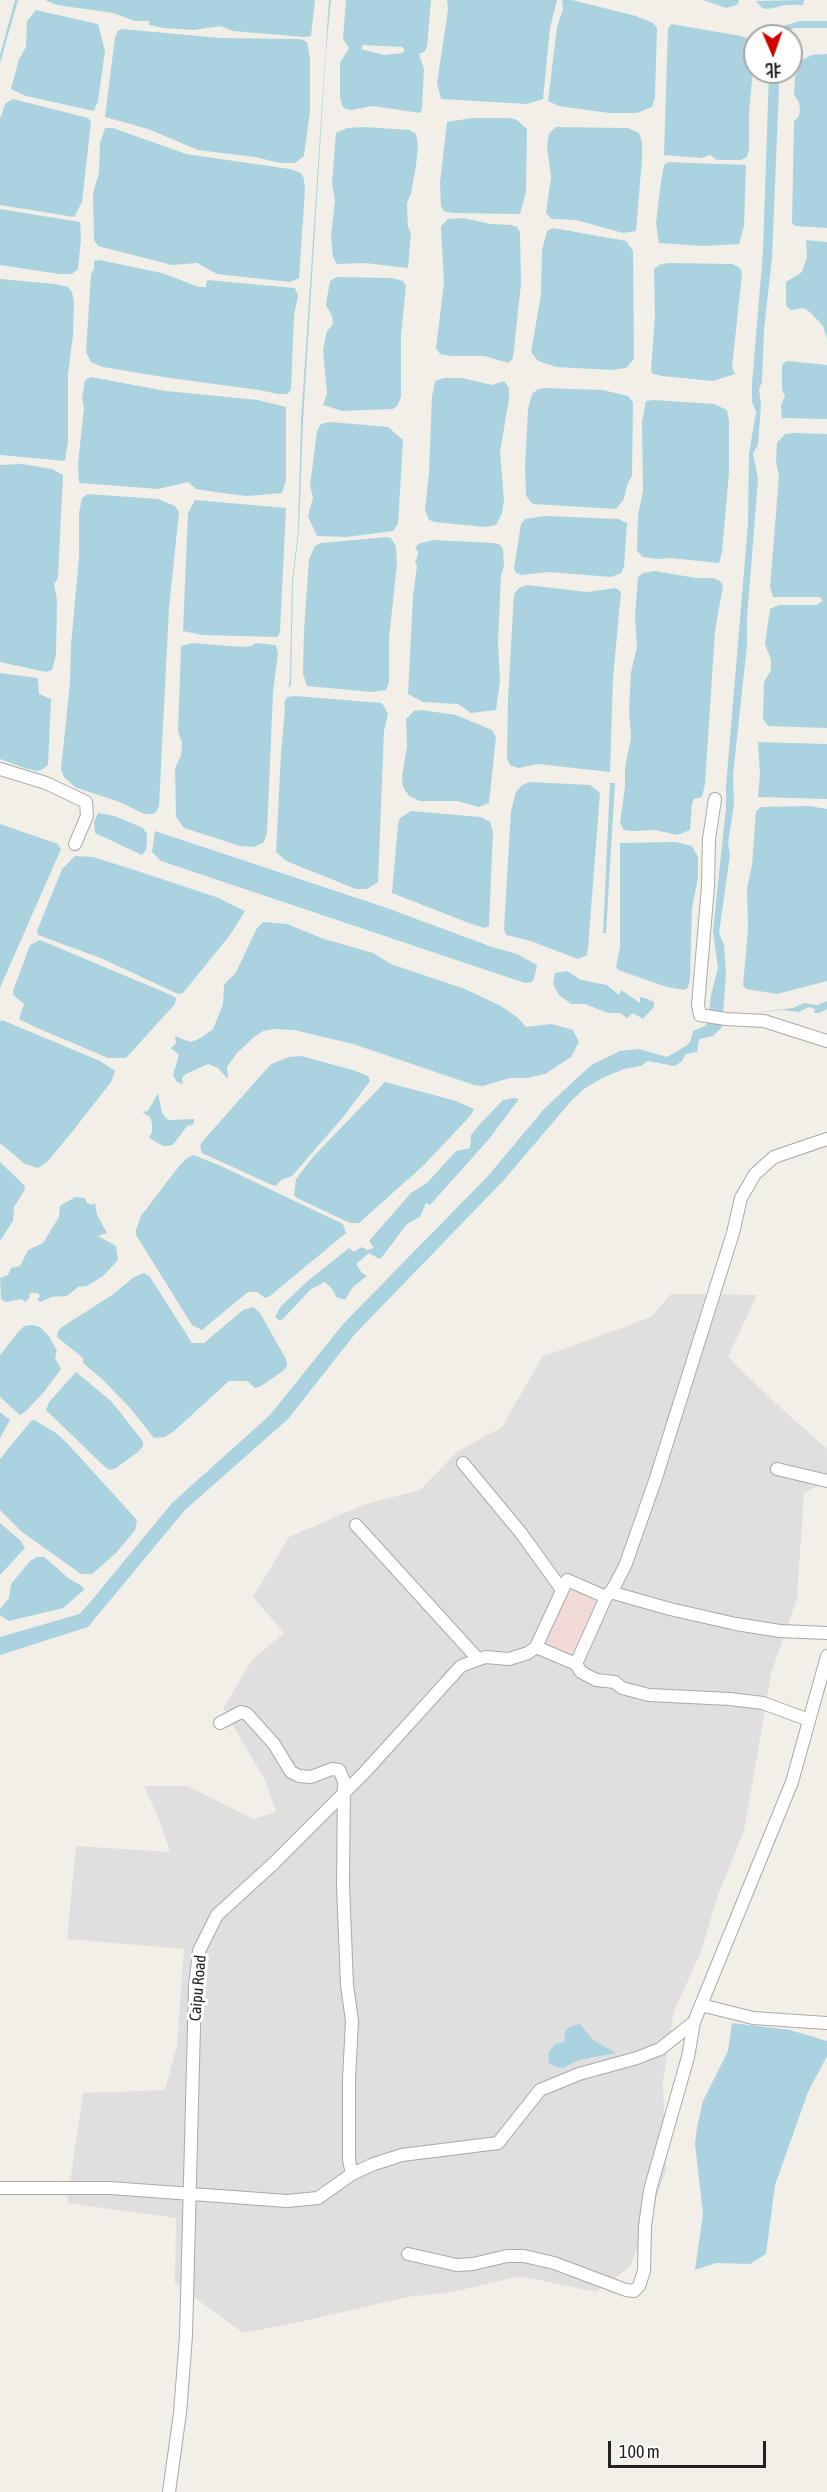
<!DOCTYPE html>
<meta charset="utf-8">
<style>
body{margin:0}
#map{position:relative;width:827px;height:2492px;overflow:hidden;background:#f2efe9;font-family:"Asap Condensed","Noto Sans SC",sans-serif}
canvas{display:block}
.north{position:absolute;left:743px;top:24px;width:60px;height:60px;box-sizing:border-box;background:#fff;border:2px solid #a7a7a7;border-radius:50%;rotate:178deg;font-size:16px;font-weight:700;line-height:24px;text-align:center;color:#222}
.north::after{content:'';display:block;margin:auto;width:21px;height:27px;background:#d40000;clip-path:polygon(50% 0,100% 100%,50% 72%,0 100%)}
.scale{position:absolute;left:608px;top:2441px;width:158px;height:27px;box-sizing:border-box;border:3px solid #222;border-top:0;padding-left:8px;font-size:18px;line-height:21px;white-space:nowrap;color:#222;-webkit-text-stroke:4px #fff;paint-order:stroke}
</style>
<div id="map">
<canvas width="827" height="2492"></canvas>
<div class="north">北</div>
<div class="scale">100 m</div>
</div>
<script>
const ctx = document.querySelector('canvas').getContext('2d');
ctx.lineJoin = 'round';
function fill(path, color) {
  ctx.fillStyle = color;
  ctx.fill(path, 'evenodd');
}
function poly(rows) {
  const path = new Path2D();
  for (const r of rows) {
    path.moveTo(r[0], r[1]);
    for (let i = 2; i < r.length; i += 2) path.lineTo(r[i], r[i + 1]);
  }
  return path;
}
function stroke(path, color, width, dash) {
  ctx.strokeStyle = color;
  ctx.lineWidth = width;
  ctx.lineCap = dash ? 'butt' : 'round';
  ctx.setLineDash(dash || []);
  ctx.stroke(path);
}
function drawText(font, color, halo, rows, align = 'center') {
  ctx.font = font + ' "Asap Condensed",sans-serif';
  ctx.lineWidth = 6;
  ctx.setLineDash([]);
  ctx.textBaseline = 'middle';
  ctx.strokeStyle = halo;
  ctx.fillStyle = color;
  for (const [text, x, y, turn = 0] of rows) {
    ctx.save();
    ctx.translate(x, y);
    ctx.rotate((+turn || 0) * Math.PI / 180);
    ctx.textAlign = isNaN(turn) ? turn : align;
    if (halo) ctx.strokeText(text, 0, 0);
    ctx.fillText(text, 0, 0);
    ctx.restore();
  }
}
fill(poly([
 [671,1294,757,1295,728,1357,773,1401,827,1449,827,1481,804,1493,797,1598,771,1674,744,1831,717,1898,701,1952,674,2011,663,2081,666,2171,630,2267,596,2292,520,2276,453,2292,407,2297,309,2320,243,2333,175,2283,176,2218,67,2203,83,2093,165,2090,177,2045,184,1949,67,1939,76,1846,170,1852,161,1824,144,1786,187,1786,253,1819,276,1812,265,1780,223,1708,252,1660,284,1633,253,1597,289,1537,363,1505,420,1490,458,1451,502,1427,542,1357,651,1317]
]), '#e0dfdf');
fill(poly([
 [567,1580,606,1597,576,1664,536,1647]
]), '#f2dad9');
fill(poly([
 [15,0,18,0,0,63,0,55],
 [45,0,315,0,311,36,304,37,233,31,220,26,194,30,164,28,149,25,149,21,135,21,113,13,57,5],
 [329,0,331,0,326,51,303,421,299,530,293,581,291,685,286,689,289,685,290,675,292,581,298,531,301,421],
 [346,0,431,0,427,47,424,52,419,54,424,69,422,109,420,113,373,106,351,110,345,109,342,105,340,98,340,63,349,48,343,39],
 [363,45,402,47,405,50,402,53,384,55,361,49],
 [447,0,557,0,550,28,543,99,527,104,441,99,437,83,448,10],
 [562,0,572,0,636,16,653,23,657,28,655,97,652,107,637,113,609,113,559,106,548,101,557,27,563,9],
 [703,0,739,0,738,4,734,6,726,8],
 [804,0,803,5,785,5,768,9,762,8,756,1],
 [36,10,98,24,105,51,98,101,94,111,26,96,11,89,19,59,26,47,27,21],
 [800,21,827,21,827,28,793,28,785,36,774,36,780,27],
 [671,24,741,36,749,39,755,47,749,113,749,149,747,157,741,160,717,160,710,155,701,158,664,155,667,58,668,29],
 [122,29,220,38,300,39,307,42,310,59,310,111,304,156,295,163,280,163,255,157,198,150,148,129,105,117,115,37,118,31],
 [827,54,827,228,795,226,792,223,794,121,799,116,800,110,799,102,794,95,795,77,802,60,812,55],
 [769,72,778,72,779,87,772,258,764,330,762,382,759,389,761,405,759,432,758,445,753,453,758,479,747,618,747,645,733,775,734,805,728,843,730,855,719,933,724,945,726,974,722,1027,713,1036,699,1039,697,1052,686,1054,682,1061,675,1066,647,1061,641,1066,624,1069,602,1078,584,1089,571,1101,504,1180,355,1334,288,1419,185,1510,88,1627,0,1655,0,1637,79,1614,87,1606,172,1503,270,1415,344,1323,488,1176,544,1109,578,1077,593,1064,620,1051,639,1049,667,1057,686,1046,690,1042,693,1031,705,1026,708,1021,711,995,718,968,713,931,726,807,726,786,748,523,749,454,756,412,752,402,752,383,763,251],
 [13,99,88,118,91,122,82,202,74,217,0,205,0,119,5,104],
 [472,118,509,118,517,120,527,129,526,192,520,214,452,213,444,211,441,206,440,182,447,122],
 [364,127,410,130,416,134,418,145,416,166,411,193,407,203,408,227,411,233,408,268,365,263,337,264,333,257,331,236,335,200,332,184,336,133,347,128],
 [556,127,628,128,639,133,642,142,642,159,636,231,623,233,576,220,552,219,546,213,551,177,547,146,549,133],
 [105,128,113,128,186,154,290,169,301,173,304,179,305,190,299,278,290,282,217,274,197,263,172,265,98,246,94,240,93,193,99,173,100,143],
 [668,162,746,165,744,226,739,244,703,246,659,243,656,223,661,181,664,165],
 [0,209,80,222,81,239,78,269,72,274,59,274,0,265],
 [463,218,491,224,511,225,517,227,520,232,521,284,513,358,509,363,484,356,452,356,440,354,436,348,444,283,441,226,448,219],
 [553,228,626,241,633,251,634,359,626,368,611,370,556,367,538,361,531,352,541,295,542,250,547,231],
 [806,240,827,242,827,339,823,326,810,312,803,308,791,310,786,306,786,282,802,272,807,257],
 [99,260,162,273,199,287,206,287,207,280,295,288,298,296,294,315,291,389,288,394,278,394,259,390,163,377,103,367,91,362,86,352,91,274,94,269,94,261],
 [672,263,733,264,740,268,742,274,732,367,735,374,713,381,662,376,653,374,651,370,655,316,654,269,661,264],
 [337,277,392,278,403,281,406,286,401,336,401,397,397,406,393,409,342,411,323,405,327,394,323,349,327,331,333,324,332,316,326,305,327,298,330,281],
 [0,279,55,284,68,287,72,292,74,302,73,335,68,374,68,441,65,461,0,455],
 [788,361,827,365,827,419,782,418,781,405,785,395,782,390,782,369,783,363],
 [91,377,166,391,258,400,286,407,286,480,282,493,247,496,222,493,196,489,188,482,158,489,81,483,79,482,78,464,84,407,82,398,85,380],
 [444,378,462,378,492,385,504,381,509,388,509,399,500,452,504,500,502,513,496,525,485,527,435,522,429,520,425,510,429,473,432,396,435,381],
 [544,388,603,390,628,396,633,402,632,476,627,485,624,499,616,509,533,504,529,500,526,495,525,468,528,409,532,394,538,389],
 [654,400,714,404,727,410,729,420,729,473,722,552,719,563,670,558,658,559,643,557,637,551,638,515,643,491,642,422,646,401],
 [331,422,388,427,403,440,398,524,393,531,347,537,317,536,308,516,313,497,310,486,317,431,321,424],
 [795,433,827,434,827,728,768,726,763,719,764,682,771,670,771,660,765,644,770,609,779,605,816,605,823,601,820,597,773,597,770,587,779,476,776,461,777,443,785,434],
 [22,464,52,469,63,475,58,578,54,584,57,600,56,655,52,670,46,672,0,662,0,465],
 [88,494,158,499,175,506,179,512,169,608,159,806,156,812,152,814,144,814,122,803,75,787,64,777,61,769,70,683,71,645,79,557,79,513,82,498],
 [195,500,286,508,280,632,277,637,202,635,183,631,188,513],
 [545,516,618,519,627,523,624,567,621,573,611,577,549,572,521,575,516,573,514,568,521,524,525,519],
 [387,537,391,538,396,547,397,564,389,638,389,682,386,690,372,692,307,686,303,674,304,631,309,559,315,546,321,543],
 [434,540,493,543,499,544,503,549,504,566,501,576,498,643,500,681,496,710,471,713,458,704,423,702,408,694,413,596,417,566,415,562,418,555,418,551,415,549,418,544],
 [655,571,696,578,713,578,720,581,723,586,715,631,705,784,702,797,694,799,692,804,690,830,677,835,655,830,632,831,624,830,620,823,625,787,625,767,631,738,629,711,631,672,637,647,635,617,638,577,643,573],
 [527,585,587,592,616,588,621,592,613,678,610,772,538,764,518,768,510,765,507,758,508,699,514,594,519,588],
 [193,643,242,647,251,646,256,643,276,645,278,653,273,692,267,832,264,842,254,847,240,846,184,828,176,817,175,768,181,756,182,743,178,731,181,646],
 [0,673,38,678,39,694,51,699,48,765,43,769,37,771,27,769,0,759],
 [295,696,382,703,388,714,384,731,378,882,367,889,356,889,286,861,276,852,281,754,285,709,284,703,287,697],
 [422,710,456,715,492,730,496,737,489,803,479,807,457,801,420,801,409,796,403,787,402,777,407,746,406,719,414,711],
 [758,742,827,744,827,799,758,797,760,774],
 [530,782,590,785,600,793,588,948,587,955,578,959,531,941,506,935,504,929,511,811,516,792,522,785],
 [610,783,615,783,606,933,603,933],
 [809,806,827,809,827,981,777,994,746,989,743,985,748,930,747,888,752,865,756,811,761,807],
 [411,811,481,817,490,822,493,832,489,926,484,928,466,922,392,893,398,825,400,818],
 [98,813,115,816,143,828,147,834,147,841,146,850,142,855,95,833,94,822],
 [0,824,58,844,61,849,0,988],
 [155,831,384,907,492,947,517,954,537,965,534,979,532,982,525,983,161,861,152,852],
 [676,842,692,846,698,857,698,878,692,908,690,979,688,988,684,990,667,987,618,970,616,967,620,947,620,843],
 [75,856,93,857,122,866,216,897,245,911,230,935,183,993,178,994,103,959,38,935,37,931,62,869],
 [263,922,287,924,324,939,373,953,391,964,465,989,501,1006,518,1018,526,1027,552,1024,573,1030,579,1042,571,1057,545,1074,527,1078,510,1078,483,1086,474,1085,353,1044,294,1030,274,1029,263,1031,254,1037,237,1053,227,1067,228,1079,218,1068,208,1064,186,1074,182,1078,183,1084,177,1082,173,1075,179,1055,171,1048,176,1043,175,1036,190,1042,199,1039,213,1029,223,1004,224,985,236,972,257,928],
 [40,940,171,995,176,998,175,1004,126,1058,108,1058,35,1027,19,1019,24,1004,13,995,13,991,30,945],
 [567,971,581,980,607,985,619,995,621,990,640,1003,640,997,648,999,654,1002,654,1007,643,1019,633,1013,627,1018,620,1013,608,1013,585,1004,571,1004,559,995,553,984,555,973],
 [827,1001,827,1009,819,1013,814,1013,815,1009,809,1007,799,1012,783,1010,751,1013,793,1008,804,1003,817,1005],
 [2,1020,100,1061,115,1071,111,1082,72,1132,48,1161,38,1168,25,1164,0,1143,0,1022],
 [301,1056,353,1070,368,1076,370,1081,344,1116,292,1176,281,1180,276,1186,272,1185,202,1153,200,1146,202,1142,271,1064,289,1057],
 [385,1082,456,1101,474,1109,471,1115,424,1165,359,1223,350,1223,297,1198,294,1195,296,1179,313,1157],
 [158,1093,162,1113,168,1120,194,1119,194,1124,187,1126,173,1145,168,1146,163,1146,149,1138,152,1132,152,1123,150,1117,142,1112,148,1111],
 [513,1098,519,1099,489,1139,430,1205,426,1203,420,1217,407,1224,382,1257,379,1259,369,1253,356,1264,362,1273,367,1276,353,1287,345,1300,336,1297,333,1290,325,1282,311,1289,283,1319,280,1321,275,1317,281,1306,310,1279,349,1248,354,1252,361,1247,367,1250,374,1248,369,1241,411,1193,427,1183,456,1151,470,1148,471,1135,480,1124,503,1100],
 [193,1155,221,1166,343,1224,346,1233,270,1296,265,1298,257,1292,248,1292,202,1330,192,1325,136,1235,136,1230,141,1216,179,1166,187,1158],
 [0,1162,25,1186,24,1191,14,1207,13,1221,0,1241],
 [75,1197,85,1198,87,1203,92,1205,95,1203,97,1215,107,1233,98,1236,116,1246,118,1260,103,1276,87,1286,78,1287,67,1296,51,1297,41,1302,37,1300,40,1296,38,1293,32,1293,29,1294,30,1298,25,1302,22,1299,6,1302,1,1299,0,1278,8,1275,11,1268,20,1266,28,1250,43,1243,59,1217,60,1206],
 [144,1273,150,1277,192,1343,204,1343,243,1310,253,1307,260,1313,286,1359,287,1366,283,1371,261,1386,255,1388,247,1381,229,1381,173,1432,165,1437,154,1438,130,1408,103,1380,83,1363,83,1358,57,1337,58,1331,62,1327,112,1295,134,1277],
 [32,1325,40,1327,49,1336,57,1351,55,1358,61,1369,44,1392,26,1411,20,1415,0,1397,0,1355,18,1332,24,1326],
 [76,1372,111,1401,143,1441,143,1446,138,1452,116,1468,110,1470,105,1467,46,1410,49,1402],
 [0,1412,10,1420,0,1438],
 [34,1420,56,1433,67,1443,137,1520,135,1530,117,1552,92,1574,81,1574,22,1532,0,1510,0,1459,31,1421],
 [0,1523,20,1540,25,1548,0,1575],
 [37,1557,44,1557,49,1561,68,1578,82,1586,84,1590,63,1608,9,1621,0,1615,0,1609,9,1598,11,1584,30,1561],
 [732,2023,790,2030,827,2041,827,2056,808,2092,775,2185,766,2254,750,2264,716,2263,695,2270,703,2214,695,2144,697,2127,703,2101,728,2051],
 [580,2024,593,2040,616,2053,579,2060,563,2068,555,2067,549,2063,548,2053,555,2044,564,2042,565,2032,569,2027]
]), '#aad3df');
const minor = poly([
 [0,769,46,783,86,802,87,816,75,844],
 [715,799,709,839,708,886,698,1005,700,1015,726,1019,764,1021,827,1041],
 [463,1463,521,1533,562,1590],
 [777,1469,827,1481],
 [356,1525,478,1659],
 [610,1592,670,1609,736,1624,780,1631,827,1633],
 [606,1597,614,1587,625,1566,655,1481,733,1233,741,1198,755,1174,774,1157,827,1139],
 [576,1664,606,1597,567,1580,536,1647,576,1664,581,1672,596,1680,615,1682,622,1688,649,1695,730,1699,763,1703,809,1720],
 [220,1723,241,1712,247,1714,274,1744,291,1772,299,1776,311,1777,332,1769,339,1770,344,1781,343,1885,347,1985,352,2021,349,2079,349,2160,352,2174],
 [701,2005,753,2018,827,2023],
 [0,2188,110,2188,287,2201,318,2198,352,2174,374,2164,402,2155,498,2143,540,2090,579,2074,637,2058,660,2049,694,2022],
 [408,2254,457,2265,473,2264,507,2256,524,2256,554,2263,626,2290,634,2291,639,2286,644,2271,645,2226,650,2190,688,2057,694,2022,792,1782,827,1656],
 [169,2492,180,2413,186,2336,195,1987,199,1951,217,1915,274,1863,365,1772,461,1666,485,1657,509,1659,528,1653,536,1647]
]);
stroke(minor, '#a9a9a9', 14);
stroke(minor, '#fff', 12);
drawText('16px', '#222', '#fff', [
 ["Caipu Road",198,1988,-85]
]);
</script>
